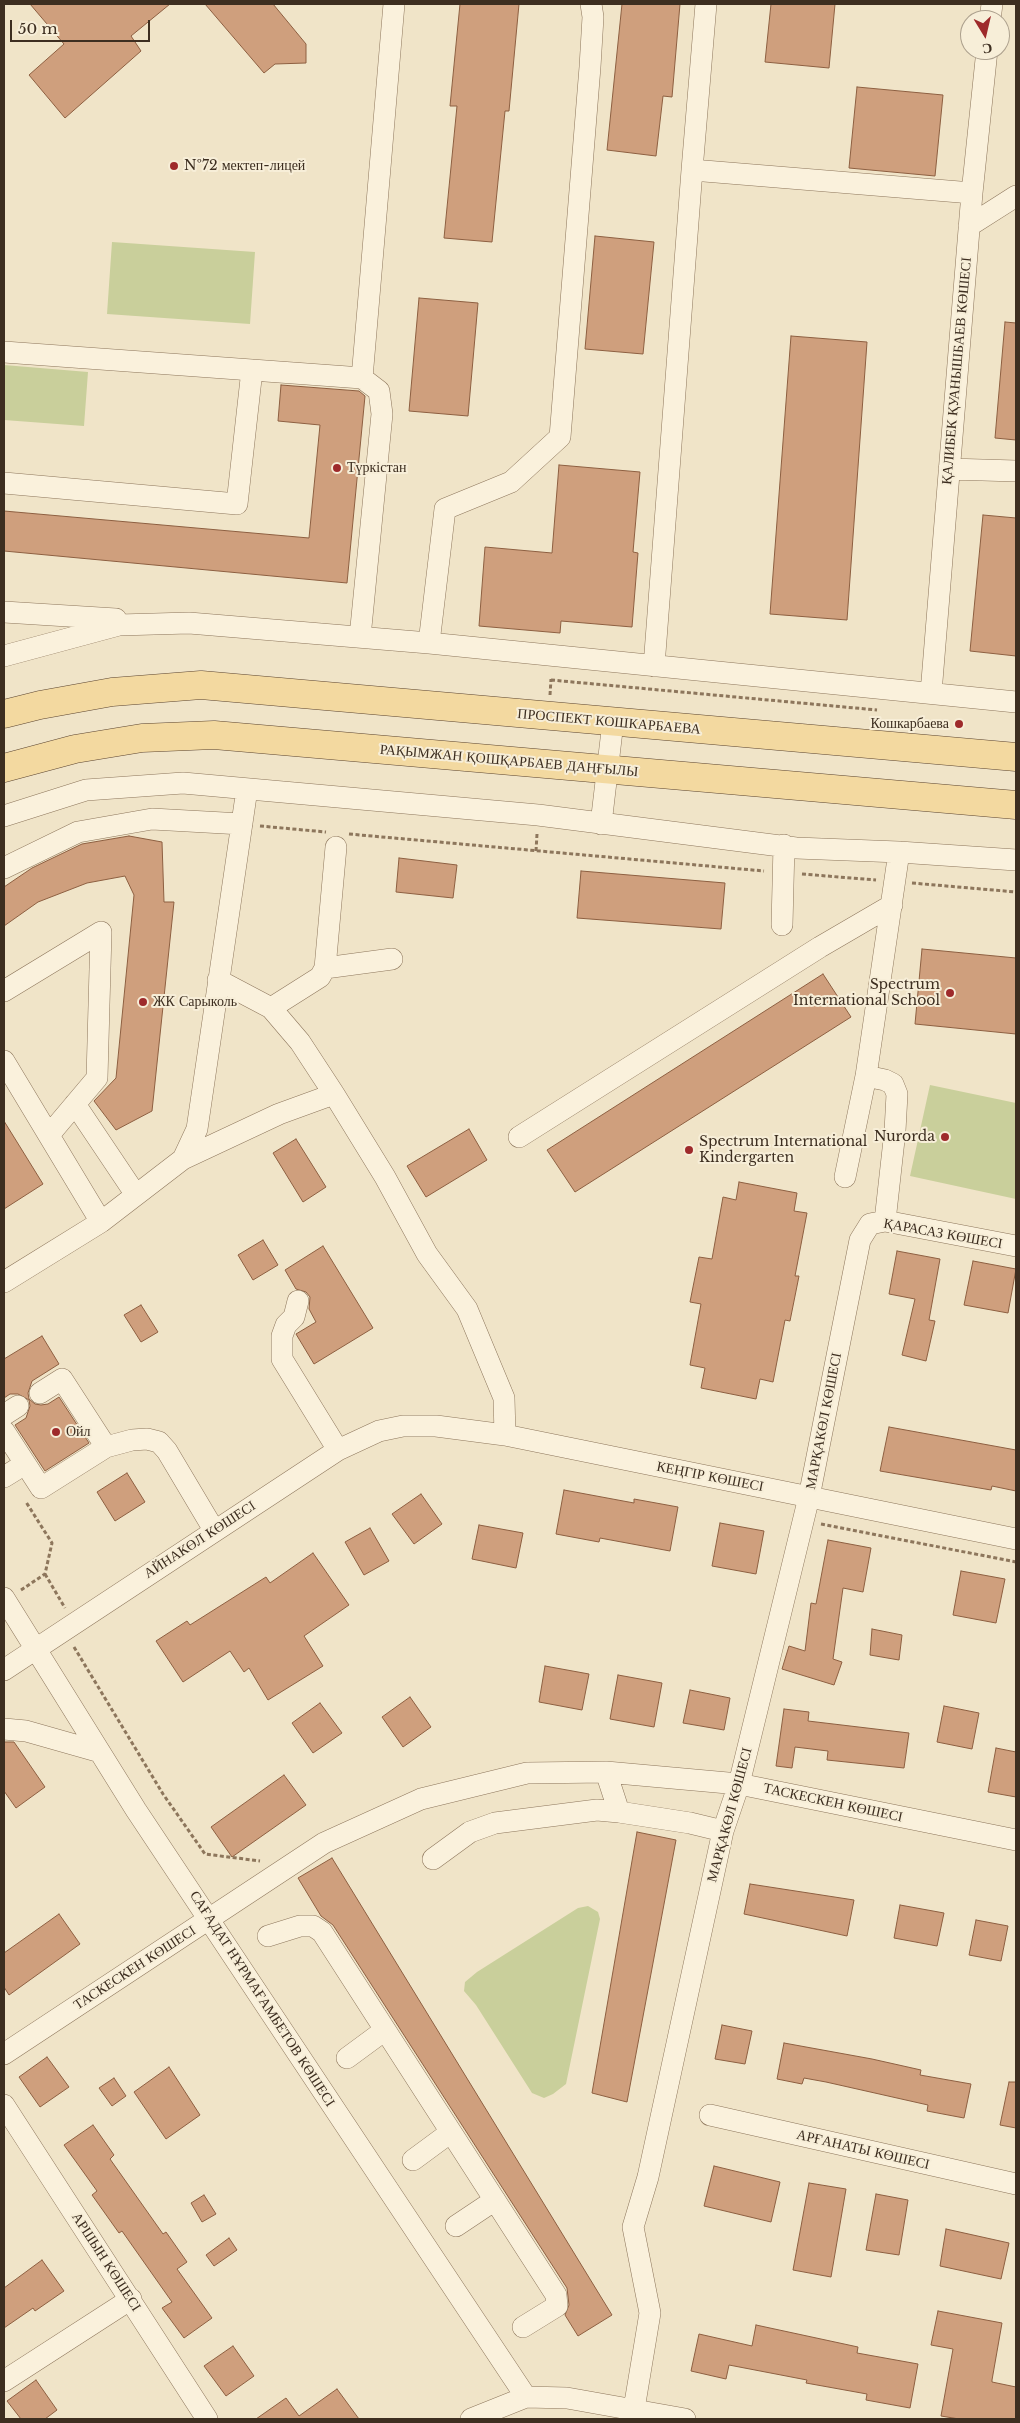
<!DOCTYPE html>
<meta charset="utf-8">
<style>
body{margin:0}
#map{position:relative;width:1020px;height:2423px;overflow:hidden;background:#f0e4c8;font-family:"Libre Baskerville",serif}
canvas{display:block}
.frame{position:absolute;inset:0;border:5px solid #3d2e20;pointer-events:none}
.north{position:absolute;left:960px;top:10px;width:50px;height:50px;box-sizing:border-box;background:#f7eed8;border:1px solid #ada18e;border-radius:50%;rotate:171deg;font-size:14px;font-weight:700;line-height:20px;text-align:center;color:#3d2e20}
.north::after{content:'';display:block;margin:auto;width:18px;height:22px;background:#9e2a2b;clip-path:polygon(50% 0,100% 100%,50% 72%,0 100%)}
.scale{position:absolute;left:10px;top:20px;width:140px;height:22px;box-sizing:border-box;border:2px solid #3d2e20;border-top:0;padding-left:6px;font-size:15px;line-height:18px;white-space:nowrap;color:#3d2e20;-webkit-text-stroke:4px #f7eed8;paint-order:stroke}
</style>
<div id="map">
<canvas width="1020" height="2423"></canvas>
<div class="frame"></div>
<div class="north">С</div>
<div class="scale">50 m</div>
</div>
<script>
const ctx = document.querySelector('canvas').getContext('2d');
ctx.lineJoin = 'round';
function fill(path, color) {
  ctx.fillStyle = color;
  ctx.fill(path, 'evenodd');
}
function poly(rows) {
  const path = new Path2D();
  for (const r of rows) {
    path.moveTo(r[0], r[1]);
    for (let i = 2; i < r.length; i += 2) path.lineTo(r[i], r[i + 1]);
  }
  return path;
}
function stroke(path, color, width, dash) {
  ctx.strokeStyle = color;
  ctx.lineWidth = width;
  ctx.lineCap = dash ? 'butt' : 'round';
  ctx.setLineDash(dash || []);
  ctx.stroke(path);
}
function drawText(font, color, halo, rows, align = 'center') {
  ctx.font = font + ' "Libre Baskerville",serif';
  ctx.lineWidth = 4;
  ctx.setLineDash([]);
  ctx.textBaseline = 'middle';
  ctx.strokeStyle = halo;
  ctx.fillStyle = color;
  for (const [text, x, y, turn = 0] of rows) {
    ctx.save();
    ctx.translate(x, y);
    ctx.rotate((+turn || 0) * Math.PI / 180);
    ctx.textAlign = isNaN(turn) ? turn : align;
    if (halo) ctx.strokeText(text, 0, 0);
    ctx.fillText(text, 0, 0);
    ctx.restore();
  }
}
fill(poly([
 [112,242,255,252,250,324,107,314],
 [4,365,88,372,84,426,4,420],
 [930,1085,1016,1103,1016,1199,910,1176],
 [588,1906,598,1912,600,1919,566,2084,553,2094,544,2098,532,2093,476,2005,464,1991,465,1982,477,1972,578,1908]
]), '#c9cf9b');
const building = poly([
 [30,4,170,4,131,36,141,51,65,118,29,75,64,44,30,4],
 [205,4,273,4,306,44,306,63,275,64,264,73,205,4],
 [460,4,519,4,509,111,505,111,492,242,444,238,457,106,450,106,460,4],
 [622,4,680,4,672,97,663,96,656,156,607,150,622,4],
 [771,4,835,4,829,68,765,62,771,4],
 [857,87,943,95,935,176,849,168,857,87],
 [595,236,654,242,643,354,585,349,595,236],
 [419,298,478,303,468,416,409,411,419,298],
 [1005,322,1016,323,1016,440,995,438,1005,322],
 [791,336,867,342,847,620,770,614,791,336],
 [281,385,359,391,365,396,347,583,4,551,4,511,309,538,320,425,278,421,281,385],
 [559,465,640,472,633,552,638,553,632,627,561,621,560,633,479,626,485,547,552,553,559,465],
 [983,515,1016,518,1016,656,970,651,983,515],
 [129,836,162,842,164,902,174,902,152,1111,116,1130,94,1101,116,1078,134,895,125,876,87,883,38,902,4,926,4,887,32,868,82,844,129,836],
 [399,858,457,865,453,898,396,892,399,858],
 [581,871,725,883,721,929,577,918,581,871],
 [922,949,1016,958,1016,1034,915,1024,922,949],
 [823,974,851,1017,575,1192,547,1150,823,974],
 [4,1121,43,1184,4,1209,4,1121],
 [469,1129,487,1160,426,1197,407,1166,469,1129],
 [296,1139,326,1187,303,1202,273,1153,296,1139],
 [739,1182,797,1193,794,1211,807,1213,795,1276,799,1276,790,1321,785,1320,773,1382,760,1379,756,1399,701,1388,705,1368,690,1365,701,1304,690,1302,699,1257,712,1259,723,1197,736,1200,739,1182],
 [263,1240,278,1265,253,1280,238,1255,263,1240],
 [323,1246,373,1328,314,1364,296,1334,316,1322,309,1309,310,1297,306,1292,296,1289,285,1270,323,1246],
 [897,1251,940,1259,929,1320,935,1321,926,1361,902,1355,915,1299,889,1294,897,1251],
 [973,1261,1016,1269,1008,1313,964,1305,973,1261],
 [141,1305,158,1332,141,1342,124,1315,141,1305],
 [42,1336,59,1364,32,1381,28,1393,29,1399,35,1404,41,1405,48,1404,59,1397,89,1443,45,1471,15,1425,26,1418,30,1406,29,1400,18,1394,10,1394,4,1398,4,1359,42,1336],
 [889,1427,1016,1450,1016,1491,992,1486,991,1490,880,1471,889,1427],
 [127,1473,145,1502,115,1521,97,1492,127,1473],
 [564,1490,634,1503,634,1499,678,1507,670,1551,600,1538,599,1542,556,1534,564,1490],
 [421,1494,442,1524,414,1544,392,1514,421,1494],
 [720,1523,764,1531,756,1574,712,1566,720,1523],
 [479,1525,523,1533,516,1568,472,1559,479,1525],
 [370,1528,389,1561,364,1575,345,1542,370,1528],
 [828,1540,871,1548,863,1592,843,1588,833,1659,842,1662,834,1685,782,1669,789,1646,805,1651,811,1603,816,1604,828,1540],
 [313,1553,349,1605,304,1636,323,1666,268,1700,249,1668,244,1672,230,1651,183,1682,156,1641,187,1621,190,1625,266,1577,270,1583,313,1553],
 [961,1571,1005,1579,996,1623,953,1615,961,1571],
 [872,1629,902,1635,899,1660,870,1655,872,1629],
 [545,1666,589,1674,582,1710,539,1702,545,1666],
 [618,1675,662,1683,654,1727,610,1719,618,1675],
 [690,1690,730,1698,724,1730,683,1723,690,1690],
 [410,1697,431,1727,403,1747,382,1717,410,1697],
 [320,1703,342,1733,313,1753,292,1723,320,1703],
 [944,1706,979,1713,972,1749,937,1742,944,1706],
 [784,1709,809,1712,808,1721,909,1733,904,1768,827,1760,828,1751,795,1747,792,1768,776,1766,784,1709],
 [4,1742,14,1742,45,1787,16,1808,4,1791,4,1742],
 [996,1748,1016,1752,1016,1797,988,1792,996,1748],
 [284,1775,306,1805,232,1857,211,1827,284,1775],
 [637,1832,676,1840,627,2102,592,2093,637,1832],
 [332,1858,612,2315,578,2336,565,2315,569,2305,567,2288,333,1925,321,1916,298,1878,332,1858],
 [750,1884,854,1900,847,1936,744,1914,750,1884],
 [900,1905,944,1913,937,1946,894,1938,900,1905],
 [59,1914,80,1944,9,1995,4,1987,4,1953,59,1914],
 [976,1920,1008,1926,1001,1961,969,1955,976,1920],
 [722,2025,752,2031,745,2064,715,2059,722,2025],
 [784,2043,872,2059,921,2070,920,2075,971,2084,964,2118,927,2111,928,2105,826,2082,804,2078,802,2084,777,2079,784,2043],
 [47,2057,69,2087,40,2107,19,2077,47,2057],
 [169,2067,200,2115,166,2139,134,2092,169,2067],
 [114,2078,126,2096,112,2106,99,2088,114,2078],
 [1009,2082,1016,2082,1016,2128,1000,2125,1009,2082],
 [93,2125,114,2155,110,2159,163,2234,166,2232,187,2262,177,2269,212,2318,184,2338,162,2308,172,2302,122,2231,119,2233,92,2195,97,2191,64,2145,93,2125],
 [714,2166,780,2182,771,2222,704,2206,714,2166],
 [809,2183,846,2189,831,2277,793,2270,809,2183],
 [876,2194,908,2200,899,2255,866,2250,876,2194],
 [204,2195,216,2214,202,2222,191,2203,204,2195],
 [946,2229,1009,2243,1001,2279,940,2266,946,2229],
 [229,2238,237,2250,214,2266,206,2255,229,2238],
 [42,2260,64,2291,35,2311,33,2308,4,2328,4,2288,42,2260],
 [938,2311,1002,2323,992,2380,992,2382,1016,2387,1016,2419,959,2419,941,2416,953,2349,931,2345,938,2311],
 [756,2325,858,2347,857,2353,918,2364,910,2408,866,2400,867,2394,806,2383,807,2380,729,2365,726,2379,691,2371,699,2334,752,2346,756,2325],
 [233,2346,254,2376,226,2396,204,2366,233,2346],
 [36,2380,57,2410,45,2419,21,2419,7,2401,36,2380],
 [337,2389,359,2419,256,2419,286,2398,299,2416,337,2389]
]);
fill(building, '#cf9f7d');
stroke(building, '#8d5f41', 1);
const minor = poly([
 [706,4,692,170,972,193],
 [990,20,992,4],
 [969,226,1016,196],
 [4,352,362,378],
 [949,469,1016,471],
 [4,483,237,504,252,370],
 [4,612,116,619],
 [360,637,382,414,379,391,362,378,394,4],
 [429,643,445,509,511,482,560,437,590,67,593,17,591,4],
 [4,656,119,625,189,623,429,643,1016,702],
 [654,666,692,170],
 [931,693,972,193,987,50],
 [4,816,86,790,183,783,538,815,796,848,899,852,1016,860],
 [601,824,613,722],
 [4,868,78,832,152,819,242,824],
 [782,925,784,845],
 [325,968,392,959],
 [218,980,271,1008,300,1042,334,1094],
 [4,991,101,932,97,1078,49,1135],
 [271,1008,320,977,325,968,336,847],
 [4,1061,101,1222,4,1282],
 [866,1076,885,1080,893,1084,897,1094,895,1131,885,1221],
 [75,1104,136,1195],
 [519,1137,820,947,892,905],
 [183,1159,279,1114,334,1094,385,1177,427,1254,467,1309,504,1398,505,1435],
 [845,1177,866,1076,899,852],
 [101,1222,183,1159,197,1129,247,789],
 [298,1301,294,1317,286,1325,282,1336,282,1359,338,1450],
 [4,1415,18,1406],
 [4,1431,41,1488,106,1447,62,1379,40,1393],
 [106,1447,132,1440,147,1439,159,1442,167,1451,214,1530],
 [4,1477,25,1464],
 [4,1598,136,1810,526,2397],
 [4,1670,338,1450,379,1431,403,1426,436,1426,505,1435,1016,1539],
 [4,1729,26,1731,100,1752],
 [619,1812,690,1823,723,1831],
 [433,1859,470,1832,495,1823,597,1810,619,1812,606,1772],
 [268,1936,300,1926,313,1926,322,1932,556,2295,557,2306,523,2327],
 [4,2054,324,1843,421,1799,527,1773,606,1772,739,1784,1016,1840],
 [347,2058,385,2030],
 [4,2105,207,2419],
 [710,2115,1016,2184],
 [413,2160,451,2132],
 [456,2226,495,2200],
 [4,2381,131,2299],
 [634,2409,650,2313,633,2227,648,2177,723,1831,739,1784,809,1497,860,1240,870,1224,885,1221,1016,1246],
 [471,2419,526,2397,567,2398,685,2419]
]);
const major = poly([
 [4,714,40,705,112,692,201,685,1016,757],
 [4,768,75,749,142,738,214,735,1016,805]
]);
stroke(minor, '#8d765c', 22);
stroke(major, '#5b4430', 29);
stroke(poly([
 [551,680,877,710],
 [550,695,551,679],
 [260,826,326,832],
 [349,834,764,871],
 [536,851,537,834],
 [802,874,876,880],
 [912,883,1016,892],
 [821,1524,1016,1562],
 [45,1574,65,1608],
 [21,1590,45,1574,52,1543,26,1502],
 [74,1647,163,1794,205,1854,260,1861]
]), '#8d765c', 3, [4, 2.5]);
stroke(minor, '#faf1dc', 21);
stroke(major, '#f3d9a0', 28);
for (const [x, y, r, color] of [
 [174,166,5,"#9e2a2b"],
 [337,468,5,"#9e2a2b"],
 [959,724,5,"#9e2a2b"],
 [950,993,5,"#9e2a2b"],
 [143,1002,5,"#9e2a2b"],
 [945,1137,5,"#9e2a2b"],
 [689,1150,5,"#9e2a2b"],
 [56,1432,5,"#9e2a2b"]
]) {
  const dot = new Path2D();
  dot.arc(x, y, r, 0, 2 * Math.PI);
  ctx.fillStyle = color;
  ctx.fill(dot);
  stroke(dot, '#f7eed8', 2);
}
drawText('14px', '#3d2e20', '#f7eed8', [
 ["№72 мектеп-лицей",184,166],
 ["Түркістан",347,468],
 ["Кошкарбаева",949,724,"right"],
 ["Spectrum",940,985,"right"],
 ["International School",940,1001,"right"],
 ["ЖК Сарыколь",153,1002],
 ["Nurorda",935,1137,"right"],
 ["Spectrum International",699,1142],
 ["Kindergarten",699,1158],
 ["Ойл",66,1432]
], 'left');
drawText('14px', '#3d2e20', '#f7eed8', [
 ["ҚАЛИБЕК ҚУАНЫШБАЕВ КӨШЕСІ",957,371,-85],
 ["ПРОСПЕКТ КОШКАРБАЕВА",609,722,5],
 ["РАҚЫМЖАН ҚОШҚАРБАЕВ ДАҢҒЫЛЫ",509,761,5],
 ["ҚАРАСАЗ КӨШЕСІ",943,1234,10],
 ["МАРҚАКӨЛ КӨШЕСІ",824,1421,-79],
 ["КЕҢГІР КӨШЕСІ",710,1477,11],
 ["АЙНАКӨЛ КӨШЕСІ",200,1540,-33],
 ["ТАСКЕСКЕН КӨШЕСІ",833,1803,12],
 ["МАРҚАКӨЛ КӨШЕСІ",730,1815,-75],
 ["ТАСКЕСКЕН КӨШЕСІ",135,1968,-33],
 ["САҒАДАТ НҰРМАҒАМБЕТОВ КӨШЕСІ",262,1999,57],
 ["АРҒАНАТЫ КӨШЕСІ",863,2150,13],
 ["АРШЫН КӨШЕСІ",106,2262,57]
]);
</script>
